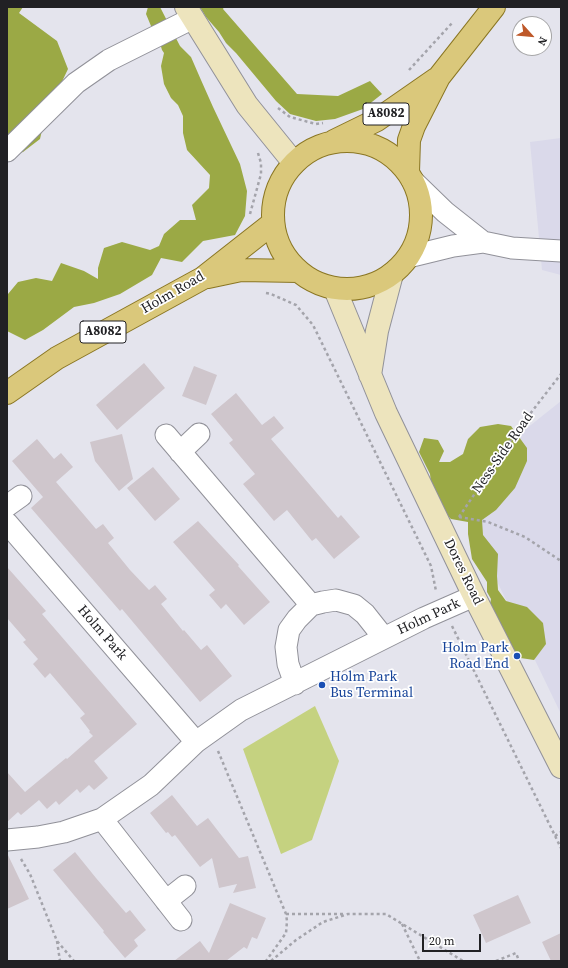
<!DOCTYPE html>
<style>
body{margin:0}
#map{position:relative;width:568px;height:968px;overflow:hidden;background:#e4e4ed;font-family:"Source Serif 4",serif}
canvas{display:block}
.frame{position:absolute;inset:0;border:8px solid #212124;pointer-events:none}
.north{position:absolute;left:512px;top:16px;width:40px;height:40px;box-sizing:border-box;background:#fff;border:1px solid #a6a6a7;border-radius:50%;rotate:117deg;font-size:11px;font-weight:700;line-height:16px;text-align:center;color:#212124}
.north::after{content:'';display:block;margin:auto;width:14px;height:18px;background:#be5829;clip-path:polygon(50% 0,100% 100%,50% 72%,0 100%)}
.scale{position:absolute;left:422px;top:934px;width:59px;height:18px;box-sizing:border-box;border:2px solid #212124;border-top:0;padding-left:5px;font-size:12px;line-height:14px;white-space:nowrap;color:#212124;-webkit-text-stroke:3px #fff;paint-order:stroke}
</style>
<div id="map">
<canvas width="568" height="968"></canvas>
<div class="frame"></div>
<div class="north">N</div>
<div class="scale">20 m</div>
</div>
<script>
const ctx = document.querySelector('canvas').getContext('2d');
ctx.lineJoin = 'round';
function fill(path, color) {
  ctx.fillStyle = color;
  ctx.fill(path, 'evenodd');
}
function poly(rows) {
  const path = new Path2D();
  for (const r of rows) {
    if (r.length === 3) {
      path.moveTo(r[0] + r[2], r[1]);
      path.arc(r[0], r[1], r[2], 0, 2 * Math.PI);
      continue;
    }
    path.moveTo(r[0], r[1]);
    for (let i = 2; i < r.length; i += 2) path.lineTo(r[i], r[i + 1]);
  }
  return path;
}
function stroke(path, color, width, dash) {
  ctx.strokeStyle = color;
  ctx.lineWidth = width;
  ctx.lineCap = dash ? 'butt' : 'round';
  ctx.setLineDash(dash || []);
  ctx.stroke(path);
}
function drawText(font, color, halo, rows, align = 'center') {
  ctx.font = font + ' "Source Serif 4",serif';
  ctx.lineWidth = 3.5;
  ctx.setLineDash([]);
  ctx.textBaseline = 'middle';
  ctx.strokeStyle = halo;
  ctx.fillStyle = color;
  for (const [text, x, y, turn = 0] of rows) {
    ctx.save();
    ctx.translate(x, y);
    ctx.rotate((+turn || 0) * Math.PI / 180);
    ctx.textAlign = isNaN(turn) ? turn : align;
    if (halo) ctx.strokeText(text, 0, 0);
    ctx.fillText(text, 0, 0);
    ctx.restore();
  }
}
fill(poly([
 [561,138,561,275,542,270,530,142],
 [561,401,561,714,452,488]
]), '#dad9ea');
fill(poly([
 [315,706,339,761,312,840,281,854,243,749]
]), '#c5d280');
fill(poly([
 [7,7,23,7,19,13,57,41,68,69,45,117,40,139,23,152,7,157],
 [148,7,160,7,180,46,191,57,201,80,213,107,240,164,247,191,245,216,235,235,203,241,182,262,161,258,152,275,120,294,94,303,74,307,43,330,25,340,7,331,7,300,8,294,18,282,36,278,52,281,61,263,84,271,98,279,98,268,104,248,122,242,150,250,159,246,164,234,180,220,196,220,192,205,209,188,210,175,187,150,183,133,183,116,178,105,171,98,164,84,161,66,164,53,162,50,156,30,151,26,146,14],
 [200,7,224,7,223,9,297,94,338,96,370,81,382,94,363,109,335,119,316,121,290,114,276,101,236,53,226,43,219,32,206,17],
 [498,424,511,426,527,448,527,461,515,488,496,510,482,520,483,535,498,554,497,576,498,590,506,601,527,607,543,623,546,644,534,660,507,656,490,604,491,599,487,592,487,582,472,559,468,534,468,522,451,519,441,509,432,490,430,474,419,452,424,438,438,440,444,451,439,462,450,462,463,454,468,439,480,427]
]), '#9ba945');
fill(poly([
 [144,363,165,388,117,430,96,405],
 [194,366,217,375,206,405,182,396],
 [236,393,262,425,274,416,284,428,271,439,338,518,341,515,360,537,334,559,316,538,312,541,287,510,274,521,243,484,255,474,229,443,233,440,211,414],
 [122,434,133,479,119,491,95,461,90,442],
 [37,439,54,459,61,453,73,467,56,482,96,529,103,524,114,538,108,543,130,570,149,590,155,585,167,599,161,604,183,631,184,630,201,650,207,645,232,676,200,702,122,609,120,611,31,508,43,497,12,461],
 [153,467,180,499,155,521,127,488],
 [198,521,239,565,238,566,270,602,244,625,226,604,221,609,209,595,215,590,173,542],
 [7,567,46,611,42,614,137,724,94,761,108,778,94,790,89,785,80,793,77,789,59,805,56,801,47,809,39,800,21,815,18,812,7,822,7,772,25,792,66,758,67,759,93,736,89,732,90,731,80,718,85,714,50,673,45,678,33,664,38,659,23,642,26,640,7,618],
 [172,795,197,826,208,818,239,858,248,856,256,888,233,893,237,884,219,888,212,858,200,867,175,835,172,837,168,832,166,833,150,813],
 [75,852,96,878,126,913,130,910,146,930,134,940,138,946,125,958,103,932,104,931,53,870],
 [7,853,29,899,7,909],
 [518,895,531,923,486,943,473,915],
 [230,903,266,918,257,939,252,937,247,949,244,947,226,961,174,961,200,941,209,953],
 [561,933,561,961,551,961,542,942]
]), '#cfc6cc');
const street = poly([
 [7,151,76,83,109,60,193,18],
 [412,180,445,212,483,242],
 [408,257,453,246,483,242,512,248,561,251],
 [166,435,311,605],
 [180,452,199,434],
 [7,506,21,496],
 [7,523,196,742],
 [295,684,288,664,286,647,289,630,297,619,311,605,323,602,336,600,354,605,365,614,384,638],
 [102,819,181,920],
 [7,840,38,837,64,832,102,819,151,785,196,742,241,710,424,618,474,596],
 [166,901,185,886]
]);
const secondary = poly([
 [186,7,247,105,294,163],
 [335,289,386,413,474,596,561,767],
 [370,375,377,331,392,274]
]);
const primary = poly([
 [334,141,377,120,436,79],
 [347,215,74],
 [408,172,409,140,414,126,439,77,494,7],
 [208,277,241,270,298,271],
 [7,393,57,358,203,278,273,223]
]);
stroke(street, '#919199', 23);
stroke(secondary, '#919199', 24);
stroke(primary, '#8a7623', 24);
stroke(poly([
 [409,70,453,22],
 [278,108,290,117,316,124,323,123],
 [250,214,261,174,261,163,258,153],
 [266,293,271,294,296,305,313,325,431,566,436,591],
 [459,517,519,428,561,374],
 [459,517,488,522,525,537,561,561],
 [452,626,561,848],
 [218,751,286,914,287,921,286,933,266,961],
 [555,836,561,832],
 [21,859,30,874,57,941,74,961],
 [286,914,345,914],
 [402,924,420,961],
 [57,941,60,961],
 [271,961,296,940,323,922,348,914,386,914,463,961],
 [496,961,516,953,519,961]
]), '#a4a4ab', 2.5, [3, 3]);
stroke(street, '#fff', 21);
stroke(secondary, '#ede4bd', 22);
stroke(primary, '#dac87b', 22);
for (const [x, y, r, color] of [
 [517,656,4,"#1a4fb4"],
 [322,685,4,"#1a4fb4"]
]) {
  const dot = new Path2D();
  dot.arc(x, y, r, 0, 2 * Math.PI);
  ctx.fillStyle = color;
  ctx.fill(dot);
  stroke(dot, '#fff', 1.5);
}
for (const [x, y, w] of [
 [386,114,46],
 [103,332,46]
]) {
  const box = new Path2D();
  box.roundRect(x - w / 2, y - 11, w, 22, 3);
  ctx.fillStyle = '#fff';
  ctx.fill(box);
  stroke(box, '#212124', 1);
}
drawText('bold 13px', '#212124', null, [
 ["A8082",386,114],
 ["A8082",103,332]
]);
drawText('14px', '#212124', '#fff', [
 ["Holm Road",173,293,-30],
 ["Ness-Side Road",503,453,-55],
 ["Dores Road",463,572,64],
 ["Holm Park",429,617,-25],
 ["Holm Park",102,633,49]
]);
drawText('14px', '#164399', '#fff', [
 ["Holm Park",509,648],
 ["Road End",509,664],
 ["Holm Park",330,677,"left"],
 ["Bus Terminal",330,693,"left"]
], 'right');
</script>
